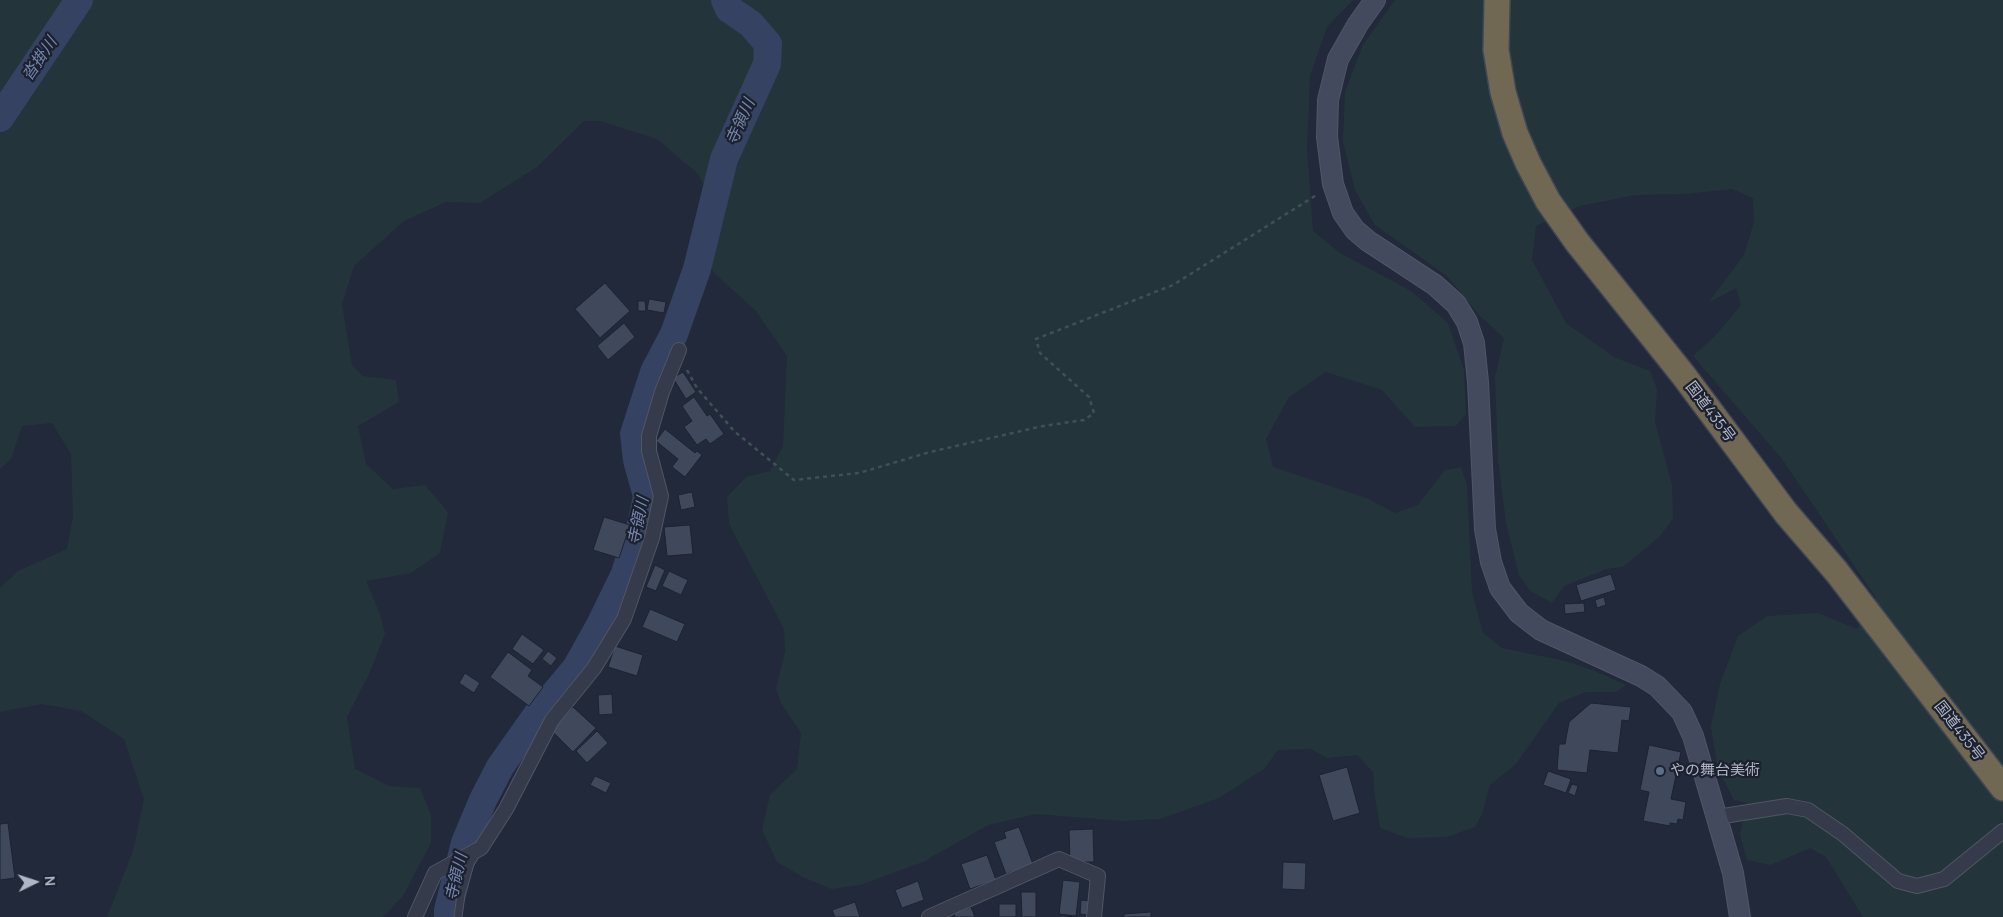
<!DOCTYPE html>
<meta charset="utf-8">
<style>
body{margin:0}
#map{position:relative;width:2003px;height:917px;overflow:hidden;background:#22293a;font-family:Manrope,sans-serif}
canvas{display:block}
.north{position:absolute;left:10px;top:857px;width:50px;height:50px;-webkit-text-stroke:4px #1b212f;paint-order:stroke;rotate:86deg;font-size:14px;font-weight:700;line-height:20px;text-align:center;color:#b0b6c6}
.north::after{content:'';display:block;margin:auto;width:18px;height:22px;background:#b0b6c6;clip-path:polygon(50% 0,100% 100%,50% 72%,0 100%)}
</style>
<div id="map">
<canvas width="2003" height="917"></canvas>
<div class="north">N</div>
</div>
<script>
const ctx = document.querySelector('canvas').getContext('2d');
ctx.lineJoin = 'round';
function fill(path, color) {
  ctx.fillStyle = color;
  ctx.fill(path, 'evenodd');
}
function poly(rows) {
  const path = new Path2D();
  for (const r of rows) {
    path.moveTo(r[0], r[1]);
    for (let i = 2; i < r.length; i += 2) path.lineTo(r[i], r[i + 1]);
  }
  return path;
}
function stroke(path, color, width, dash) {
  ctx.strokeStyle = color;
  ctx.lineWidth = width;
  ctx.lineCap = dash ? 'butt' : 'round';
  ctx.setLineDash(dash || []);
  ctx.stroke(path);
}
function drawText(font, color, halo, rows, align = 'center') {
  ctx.font = font + ' Manrope,"Noto Sans JP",sans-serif';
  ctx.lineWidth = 4.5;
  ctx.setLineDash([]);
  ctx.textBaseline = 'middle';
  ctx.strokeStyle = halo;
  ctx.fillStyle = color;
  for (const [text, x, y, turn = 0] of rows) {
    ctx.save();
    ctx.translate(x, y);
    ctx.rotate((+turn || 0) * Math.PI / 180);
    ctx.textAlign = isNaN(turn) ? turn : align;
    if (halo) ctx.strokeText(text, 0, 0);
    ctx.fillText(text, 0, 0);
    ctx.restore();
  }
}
fill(poly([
 [0,0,1353,0,1327,27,1310,76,1307,149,1313,231,1340,253,1411,291,1448,323,1464,370,1466,414,1456,426,1415,427,1382,390,1326,372,1289,397,1266,439,1273,467,1369,499,1395,513,1418,505,1445,470,1461,467,1467,485,1472,592,1483,633,1502,648,1565,661,1595,671,1626,685,1616,692,1586,692,1559,703,1516,764,1490,785,1482,814,1475,827,1447,837,1407,838,1380,828,1375,797,1373,772,1357,755,1327,758,1311,749,1278,750,1264,769,1219,798,1160,819,1123,821,1036,814,988,825,923,862,860,885,831,889,803,877,777,862,762,830,770,795,797,769,801,733,781,703,776,688,785,652,784,629,729,524,727,497,746,477,770,471,783,446,787,356,756,311,713,272,708,251,716,208,698,174,657,139,600,121,584,121,537,167,480,203,446,202,404,221,354,266,342,304,352,365,363,376,396,380,399,402,358,426,366,464,393,489,425,485,448,512,440,553,411,573,366,581,380,614,385,634,369,674,347,717,355,769,389,786,420,788,431,815,431,843,403,896,383,917,107,917,133,851,144,799,124,739,81,711,41,704,0,712,0,588,18,571,67,549,73,516,71,454,52,423,22,426,11,459,0,469],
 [1395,0,2003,0,2003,917,1863,917,1826,857,1810,848,1771,865,1747,860,1740,835,1747,803,1734,800,1718,769,1711,727,1720,684,1738,636,1767,616,1818,613,1857,629,1876,598,1782,459,1693,356,1716,335,1741,305,1736,288,1708,303,1744,255,1754,222,1753,198,1732,189,1685,194,1635,195,1580,206,1536,226,1532,260,1566,323,1614,357,1650,371,1657,389,1655,422,1672,485,1673,519,1659,537,1623,567,1606,569,1564,586,1552,603,1530,591,1519,575,1506,523,1498,459,1495,377,1504,338,1479,315,1447,276,1375,225,1355,190,1343,142,1345,92,1363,45]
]), '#23353b');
stroke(poly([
 [0,118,79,0],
 [448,917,448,910,465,843,483,800,500,767,536,716,576,668,600,625,624,576,642,521,647,496,637,460,634,434,654,372,674,334,697,269,724,159,767,64,768,44,751,24,729,9,725,0]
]), '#354261', 28);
const building = poly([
 [605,283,630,311,600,338,575,309,605,283],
 [649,299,666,302,664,313,647,310,649,299],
 [638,301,645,301,646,311,638,311,638,301],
 [624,323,635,337,608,360,597,346,624,323],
 [683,372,696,392,686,399,673,378,683,372],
 [694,397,707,416,710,414,724,434,710,444,706,439,697,445,684,427,692,421,682,406,694,397],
 [665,429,695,453,697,451,702,455,685,477,672,467,678,459,656,441,665,429],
 [692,492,695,507,681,510,678,495,692,492],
 [604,517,630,525,619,558,593,550,604,517],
 [690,525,693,554,667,556,664,527,690,525],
 [655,565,665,570,656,591,646,587,655,565],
 [669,571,688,580,681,595,662,586,669,571],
 [1611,574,1616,590,1581,601,1576,585,1611,574],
 [1604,597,1606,605,1597,608,1595,600,1604,597],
 [1584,603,1585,612,1565,614,1564,604,1584,603],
 [650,609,685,624,677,642,642,627,650,609],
 [522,634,544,650,533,664,512,649,522,634],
 [615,646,643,655,637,676,608,667,615,646],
 [548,651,557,658,551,666,542,659,548,651],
 [508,652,532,670,528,676,543,687,529,706,490,677,508,652],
 [465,673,480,683,474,693,459,683,465,673],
 [612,694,613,714,599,715,598,695,612,694],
 [1591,703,1631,707,1629,721,1622,720,1618,753,1590,750,1587,773,1557,770,1559,744,1565,744,1569,722,1591,703],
 [573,707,596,728,573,752,551,730,573,707],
 [597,731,608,743,587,763,576,751,597,731],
 [1649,745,1681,752,1671,799,1686,802,1683,820,1678,819,1677,824,1670,823,1670,826,1643,821,1649,792,1640,790,1649,745],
 [1347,767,1360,813,1333,821,1319,775,1347,767],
 [1548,771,1571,779,1566,793,1543,785,1548,771],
 [595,776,611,783,606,793,590,785,595,776],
 [1572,784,1578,786,1575,796,1568,793,1572,784],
 [8,823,15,878,0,880,0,824,8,823],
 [1019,827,1033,864,1006,874,994,842,1006,838,1004,832,1019,827],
 [1093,829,1094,862,1070,862,1069,830,1093,829],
 [987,855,996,880,970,889,961,864,987,855],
 [1283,862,1306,863,1305,890,1282,889,1283,862],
 [1063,880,1080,882,1076,916,1059,914,1063,880],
 [918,881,924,900,902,908,895,890,918,881],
 [1021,892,1036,892,1036,917,1022,917,1021,892],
 [1081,900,1089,901,1087,915,1080,914,1081,900],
 [855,902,860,917,835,917,832,910,855,902],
 [999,904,1016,904,1016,917,999,917,999,904],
 [971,907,975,917,955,917,954,913,971,907],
 [1151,912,1151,917,1124,917,1124,914,1151,912]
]);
fill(building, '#40485c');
stroke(building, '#1d2331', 1);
const lane = poly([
 [458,917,461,895,470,864,476,854]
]);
const street = poly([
 [1717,817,1787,806,1808,810,1843,834,1898,881,1917,886,1944,879,2003,831],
 [415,917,435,873,481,848,506,809,552,720,594,668,624,619,652,538,661,496,649,451,649,436,662,392,679,350],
 [929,917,1059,859,1098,876,1094,917]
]);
const secondary = poly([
 [1375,0,1358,24,1338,59,1328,100,1327,137,1333,184,1343,213,1355,230,1368,241,1435,285,1456,304,1467,322,1474,343,1478,382,1485,529,1491,562,1500,588,1519,613,1541,630,1641,676,1657,686,1682,712,1693,736,1733,873,1740,917]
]);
const highway = poly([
 [1497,0,1496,50,1503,92,1515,133,1528,163,1548,201,1577,242,1684,376,1786,513,1836,571,2003,788]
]);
stroke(lane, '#505665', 9);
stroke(street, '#505665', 16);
stroke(secondary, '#505665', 22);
stroke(highway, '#404655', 28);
stroke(poly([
 [687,370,697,388,734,431,794,480,859,473,930,452,1043,426,1084,420,1094,413,1089,397,1040,353,1036,339,1173,285,1318,194]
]), '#3e5155', 2.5, [4, 4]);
stroke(lane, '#353b4a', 7);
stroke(street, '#353b4a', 14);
stroke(secondary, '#434a5d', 20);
stroke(highway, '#706852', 25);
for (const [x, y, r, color] of [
 [1660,771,5,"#5c6f8a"]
]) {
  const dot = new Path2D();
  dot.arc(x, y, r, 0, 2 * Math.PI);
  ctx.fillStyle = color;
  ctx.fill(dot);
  stroke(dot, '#1b212f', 2);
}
drawText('15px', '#b0b6c6', '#1b212f', [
 ["国道435号",1710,412,53],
 ["国道435号",1959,731,52]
]);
drawText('15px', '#b0b6c6', '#1b212f', [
 ["やの舞台美術",1670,771]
], 'left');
drawText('italic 16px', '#7888af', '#1b212f', [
 ["沓掛川",40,59,-56],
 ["寺領川",741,122,-66],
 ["寺領川",639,521,-78],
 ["寺領川",457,877,-77]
]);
</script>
